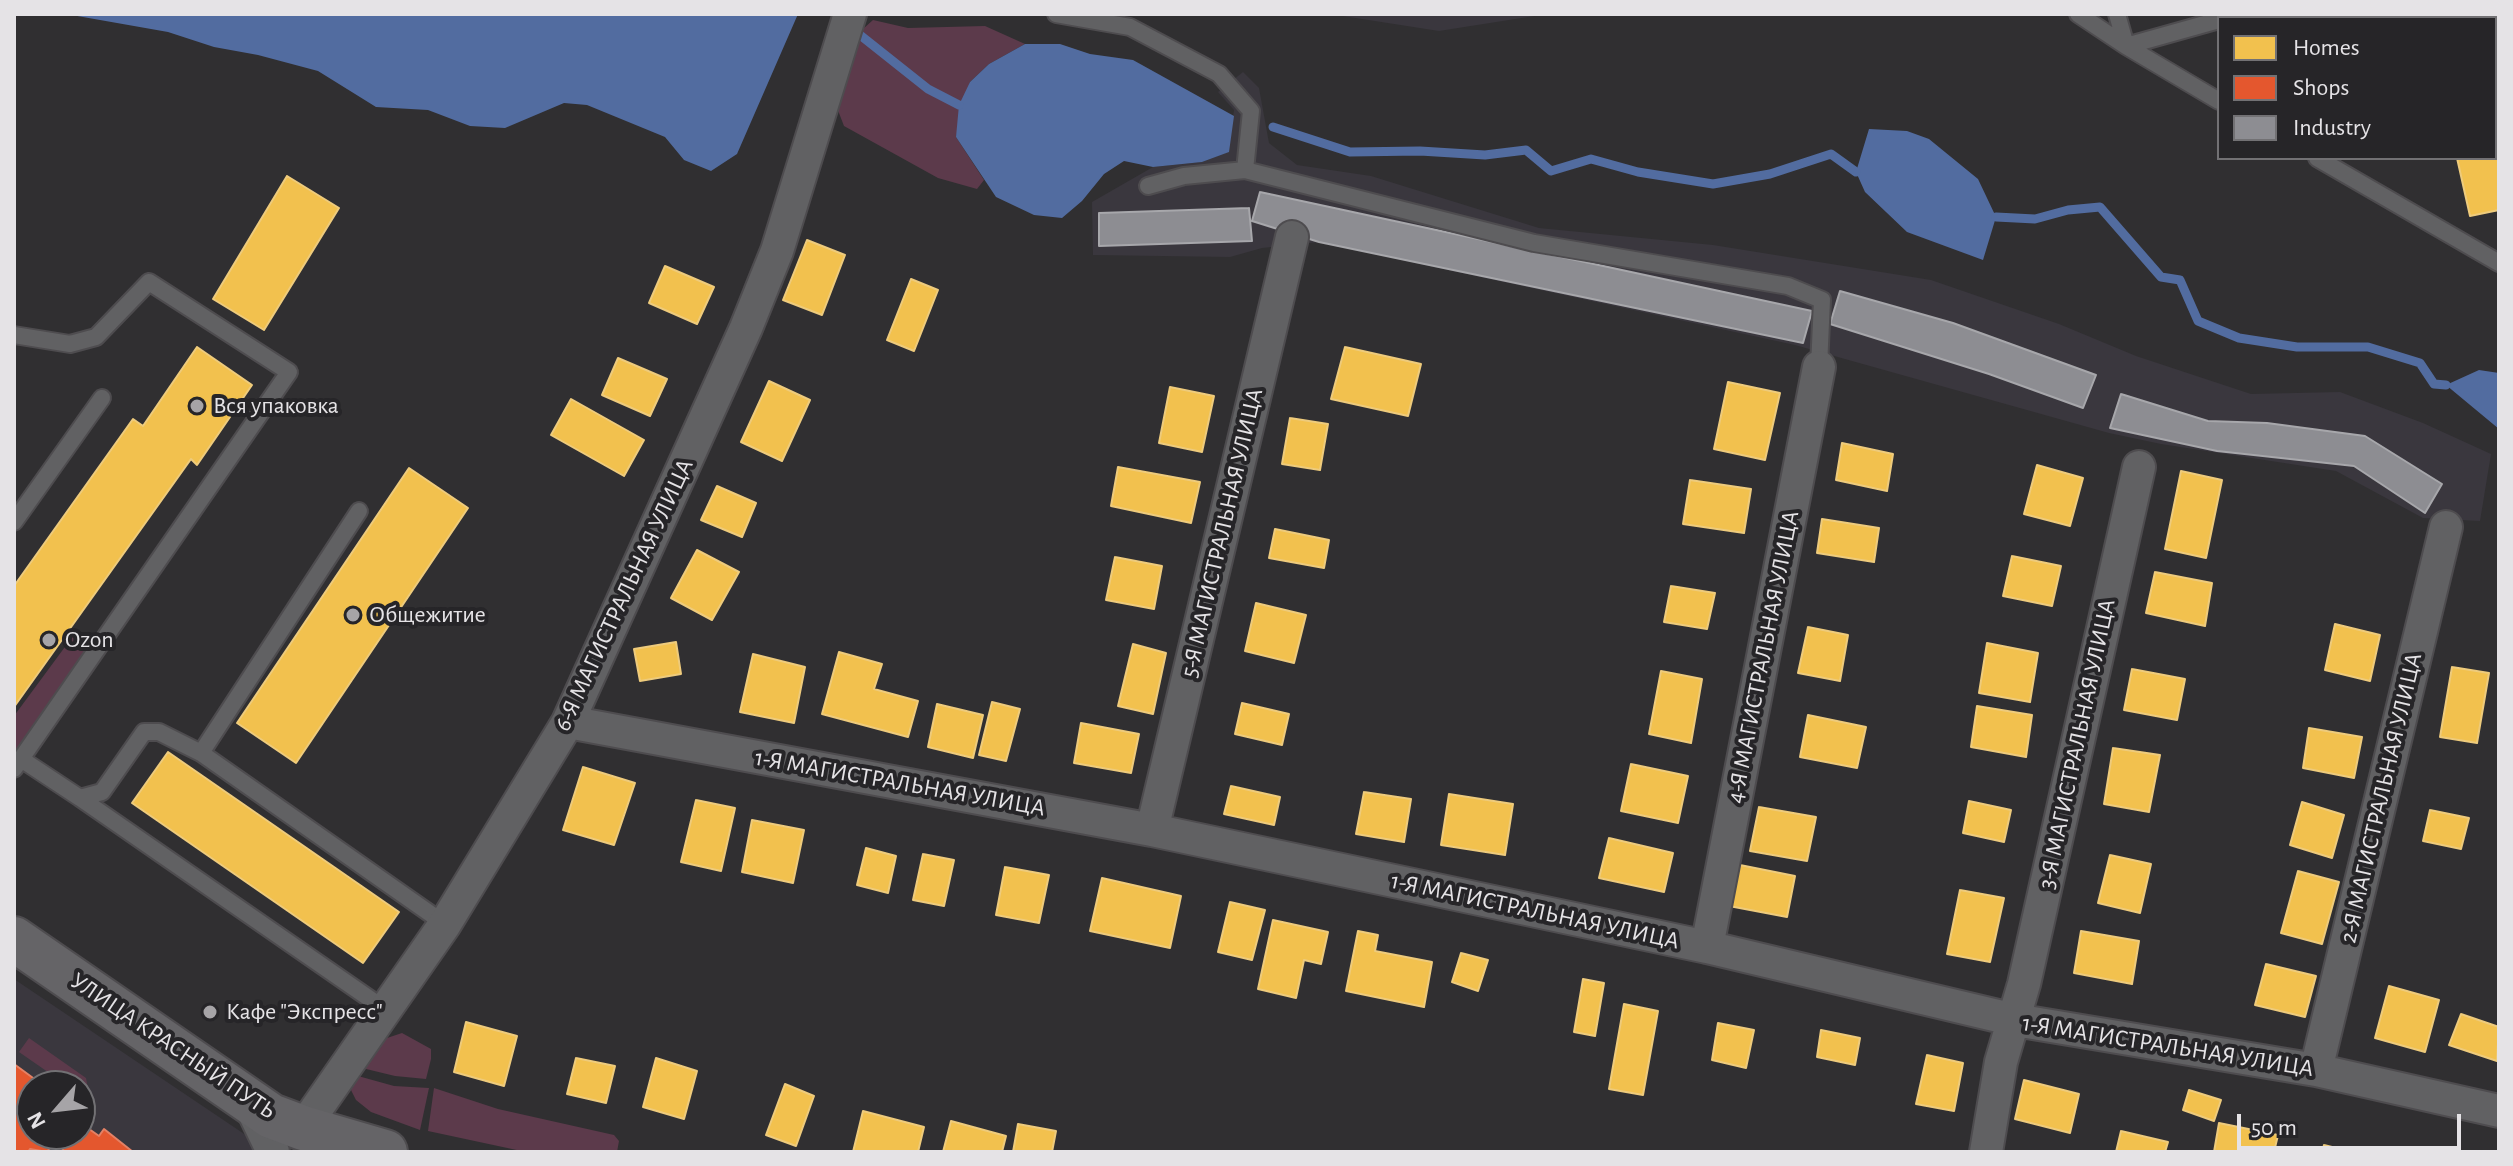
<!DOCTYPE html>
<meta charset="utf-8">
<style>
body{margin:0}
#map{position:relative;width:2513px;height:1166px;overflow:hidden;background:#302f31;font-family:"Alegreya Sans",sans-serif}
canvas{display:block}
.frame{position:absolute;inset:0;border:16px solid #e5e3e6;pointer-events:none}
.legend{position:absolute;left:2217px;top:16px;width:280px;height:144px;box-sizing:border-box;background:#262528;border:2px solid #727174;margin:0;padding:10px 14px;list-style:none;font-size:24px;color:#e5e3e6}
.legend li{display:flex;align-items:center;gap:16px;height:40px}
.legend b{width:40px;border:2px solid #727174}
.north{position:absolute;left:16px;top:1070px;width:80px;height:80px;box-sizing:border-box;background:#262528;border:2px solid #727174;border-radius:50%;rotate:242deg;font-size:22px;font-weight:700;line-height:32px;text-align:center;color:#e5e3e6}
.north::after{content:'';display:block;margin:auto;width:28px;height:36px;background:#a6a4a7;clip-path:polygon(50% 0,100% 100%,50% 72%,0 100%)}
.scale{position:absolute;left:2237px;top:1114px;width:224px;height:36px;box-sizing:border-box;border:4px solid #e5e3e6;border-top:0;padding-left:10px;font-size:24px;line-height:28px;white-space:nowrap;color:#e5e3e6;-webkit-text-stroke:6px #262528;paint-order:stroke}
</style>
<div id="map">
<canvas width="2513" height="1166"></canvas>
<div class="frame"></div>
<ul class="legend">
<li><b style="height:22px;background:#f2c14e"></b>Homes</li>
<li><b style="height:22px;background:#e4572e"></b>Shops</li>
<li><b style="height:22px;background:#8d8d92"></b>Industry</li>
</ul>
<div class="north">N</div>
<div class="scale">50 m</div>
</div>
<script>
const ctx = document.querySelector('canvas').getContext('2d');
ctx.lineJoin = 'round';
function fill(path, color) {
  ctx.fillStyle = color;
  ctx.fill(path, 'evenodd');
}
function poly(rows) {
  const path = new Path2D();
  for (const r of rows) {
    path.moveTo(r[0], r[1]);
    for (let i = 2; i < r.length; i += 2) path.lineTo(r[i], r[i + 1]);
  }
  return path;
}
function stroke(path, color, width, dash) {
  ctx.strokeStyle = color;
  ctx.lineWidth = width;
  ctx.lineCap = dash ? 'butt' : 'round';
  ctx.setLineDash(dash || []);
  ctx.stroke(path);
}
function drawText(font, color, halo, rows, align = 'center') {
  ctx.font = font + ' "Alegreya Sans",sans-serif';
  ctx.lineWidth = 8;
  ctx.setLineDash([]);
  ctx.textBaseline = 'middle';
  ctx.strokeStyle = halo;
  ctx.fillStyle = color;
  for (const [text, x, y, turn = 0] of rows) {
    ctx.save();
    ctx.translate(x, y);
    ctx.rotate((+turn || 0) * Math.PI / 180);
    ctx.textAlign = isNaN(turn) ? turn : align;
    if (halo) ctx.strokeText(text, 0, 0);
    ctx.fillText(text, 0, 0);
    ctx.restore();
  }
}
fill(poly([
 [1330,14,1547,14,1439,31],
 [1243,72,1259,88,1269,143,1297,165,1371,176,1539,228,1713,245,1931,280,2059,324,2136,356,2251,394,2340,392,2423,423,2491,454,2480,521,2423,518,2336,471,2161,444,2109,433,1795,345,1319,242,1262,248,1230,257,1093,255,1092,202,1153,167,1202,162,1228,152,1234,110,1218,92],
 [14,979,271,1152,14,1152],
 [32,1086,80,1086,80,1134,32,1134]
]), '#3a373e');
fill(poly([
 [873,20,908,28,985,26,1025,44,989,64,970,82,956,137,984,180,977,189,938,178,844,126,834,100,854,37],
 [73,636,91,649,14,758,14,716],
 [402,1033,431,1049,431,1059,426,1079,395,1076,362,1068,381,1040],
 [29,1038,86,1078,88,1089,80,1101,80,1086,68,1086,19,1052],
 [358,1076,394,1086,429,1088,420,1130,371,1112,356,1100,351,1090],
 [434,1088,498,1109,614,1135,619,1141,617,1152,526,1152,428,1131]
]), '#5c3a4b');
fill(poly([
 [66,14,798,14,737,154,711,171,684,160,665,137,587,105,564,103,505,128,470,126,428,110,376,107,318,71,258,55,214,47,168,32],
 [1025,44,1060,44,1090,54,1133,60,1234,116,1229,152,1202,162,1153,167,1124,161,1104,174,1082,201,1062,218,1034,215,996,197,956,137,959,105,970,82,989,64],
 [1869,129,1907,131,1929,139,1978,179,1996,217,1983,260,1907,232,1865,192,1856,172],
 [2479,370,2499,373,2499,429,2446,385]
]), '#526ca0');
const homes = poly([
 [2499,138,2499,210,2470,216,2457,158,2495,158,2495,139,2499,138],
 [287,176,339,208,264,330,213,299,287,176],
 [807,240,845,255,822,315,783,300,807,240],
 [665,266,714,287,697,324,649,303,665,266],
 [911,279,938,290,914,351,887,340,911,279],
 [197,347,252,385,197,465,191,459,14,707,14,586,133,419,143,426,197,347],
 [1345,347,1421,364,1408,416,1331,399,1345,347],
 [618,358,667,379,650,416,602,395,618,358],
 [769,381,810,400,782,461,741,442,769,381],
 [1728,382,1780,393,1765,460,1714,449,1728,382],
 [1170,387,1214,396,1202,452,1159,443,1170,387],
 [571,399,644,440,624,476,551,435,571,399],
 [1290,418,1328,424,1320,470,1282,464,1290,418],
 [1842,443,1893,454,1887,491,1836,480,1842,443],
 [2037,465,2083,478,2070,526,2024,514,2037,465],
 [1118,467,1200,482,1191,523,1111,506,1118,467],
 [409,468,468,508,296,763,237,723,409,468],
 [2181,471,2222,480,2206,558,2165,549,2181,471],
 [1690,480,1751,489,1744,533,1683,524,1690,480],
 [717,486,756,503,742,537,701,520,717,486],
 [1822,519,1879,528,1874,562,1817,553,1822,519],
 [1275,529,1329,540,1324,568,1269,558,1275,529],
 [697,550,739,572,712,620,671,598,697,550],
 [2012,556,2061,566,2052,606,2003,596,2012,556],
 [1115,557,1162,566,1154,609,1106,600,1115,557],
 [2155,572,2212,583,2205,626,2146,613,2155,572],
 [1671,586,1715,593,1707,629,1664,622,1671,586],
 [1256,603,1306,615,1294,663,1245,651,1256,603],
 [2335,624,2380,635,2370,681,2325,670,2335,624],
 [1808,627,1848,635,1840,681,1798,673,1808,627],
 [676,642,681,674,640,681,634,649,676,642],
 [1987,643,2038,653,2030,702,1979,693,1987,643],
 [1133,644,1166,653,1153,714,1118,706,1133,644],
 [839,652,882,664,874,689,918,701,908,737,822,714,839,652],
 [753,654,805,667,794,723,740,712,753,654],
 [2452,667,2489,673,2477,743,2440,737,2452,667],
 [2132,669,2185,679,2177,720,2124,710,2132,669],
 [1661,671,1702,679,1691,743,1649,734,1661,671],
 [992,702,1020,709,1006,761,979,755,992,702],
 [1242,703,1289,714,1282,745,1235,734,1242,703],
 [937,704,983,715,973,758,928,747,937,704],
 [1977,706,2032,715,2026,757,1971,747,1977,706],
 [1808,715,1866,727,1857,768,1800,757,1808,715],
 [1081,723,1139,734,1131,773,1074,763,1081,723],
 [2309,728,2362,737,2354,778,2303,768,2309,728],
 [2113,748,2160,755,2149,812,2104,804,2113,748],
 [168,752,399,912,363,963,132,803,168,752],
 [1631,764,1688,776,1678,823,1621,811,1631,764],
 [583,767,635,783,614,845,563,830,583,767],
 [1231,786,1280,797,1274,825,1224,814,1231,786],
 [1364,792,1411,799,1404,842,1356,834,1364,792],
 [1449,794,1513,804,1505,855,1441,845,1449,794],
 [696,800,735,808,721,871,681,862,696,800],
 [1969,801,2011,810,2004,842,1963,833,1969,801],
 [2302,802,2344,815,2332,858,2290,845,2302,802],
 [1759,807,1816,817,1807,861,1750,851,1759,807],
 [2430,810,2469,818,2461,849,2423,841,2430,810],
 [752,820,804,830,793,883,742,872,752,820],
 [1609,838,1673,853,1664,892,1599,878,1609,838],
 [866,848,896,856,888,893,857,885,866,848],
 [923,854,954,860,944,906,913,900,923,854],
 [2110,855,2151,864,2140,913,2098,903,2110,855],
 [1740,865,1795,876,1787,917,1729,906,1740,865],
 [1005,867,1049,875,1039,923,996,915,1005,867],
 [2298,871,2339,882,2322,944,2281,933,2298,871],
 [1102,878,1181,896,1170,948,1090,931,1102,878],
 [1960,890,2004,898,1990,962,1947,954,1960,890],
 [1230,902,1265,910,1252,960,1218,952,1230,902],
 [1273,920,1328,932,1321,964,1304,960,1296,998,1258,989,1273,920],
 [1358,931,1378,935,1375,951,1432,962,1424,1007,1346,991,1358,931],
 [2081,931,2139,941,2132,984,2074,973,2081,931],
 [1461,953,1488,960,1478,991,1452,982,1461,953],
 [2266,964,2316,976,2305,1017,2255,1005,2266,964],
 [1583,979,1604,983,1595,1036,1574,1032,1583,979],
 [2389,986,2439,1000,2425,1052,2375,1038,2389,986],
 [1624,1004,1658,1011,1643,1095,1609,1089,1624,1004],
 [2461,1014,2499,1027,2497,1061,2449,1045,2461,1014],
 [466,1022,517,1036,504,1086,454,1072,466,1022],
 [1718,1023,1754,1030,1746,1068,1712,1060,1718,1023],
 [1821,1030,1860,1038,1855,1065,1817,1057,1821,1030],
 [1927,1055,1963,1063,1954,1111,1916,1104,1927,1055],
 [576,1058,615,1066,606,1103,567,1094,576,1058],
 [656,1058,697,1071,684,1119,643,1107,656,1058],
 [2024,1080,2079,1094,2070,1133,2015,1119,2024,1080],
 [785,1084,814,1096,796,1146,766,1135,785,1084],
 [2189,1090,2221,1100,2214,1121,2183,1110,2189,1090],
 [863,1111,924,1127,918,1152,853,1152,863,1111],
 [951,1121,1006,1136,1002,1152,943,1152,951,1121],
 [2219,1123,2278,1135,2274,1152,2214,1152,2219,1123],
 [1018,1124,1056,1131,1052,1152,1013,1152,1018,1124],
 [2121,1131,2168,1142,2165,1152,2116,1152,2121,1131],
 [2324,1145,2352,1152,2322,1152,2324,1145]
]);
fill(homes, '#f2c14e');
stroke(homes, '#eecb7c', 2);
const shops = poly([
 [14,1064,44,1086,32,1086,32,1134,60,1134,47,1152,30,1149,28,1152,14,1152,14,1064],
 [82,1124,99,1136,104,1129,133,1152,61,1152,74,1134,80,1134,82,1124]
]);
fill(shops, '#e4572e');
stroke(shops, '#e48165', 2);
const industry = poly([
 [1260,192,1812,311,1803,343,1319,242,1252,221,1260,192],
 [1249,208,1252,241,1099,246,1099,213,1249,208],
 [1840,291,1953,323,2096,375,2083,408,1989,374,1830,324,1840,291],
 [2121,394,2208,421,2267,423,2365,436,2442,484,2425,513,2354,466,2217,451,2110,428,2121,394]
]);
fill(industry, '#8d8d92');
stroke(industry, '#a7a7ab', 2);
stroke(poly([
 [860,35,928,89,959,105],
 [1273,127,1350,152,1420,151,1485,155,1526,150,1551,171,1591,159,1638,172,1713,184,1770,174,1831,154,1856,172],
 [1996,217,2035,219,2068,210,2100,207,2161,277,2180,280,2198,321,2239,338,2297,347,2368,347,2420,363,2434,384,2446,385]
]), '#526ca0', 9);
const service = poly([
 [1056,14,1130,27,1219,74,1251,111,1245,170,1184,176,1148,186],
 [2078,14,2126,46,2219,20],
 [2117,14,2126,46,2219,101],
 [2227,18,2241,14],
 [2317,158,2499,263],
 [1245,170,1534,243,1788,286,1822,300,1819,367],
 [14,335,70,344,96,337,149,282,289,372,14,769],
 [359,511,201,753,445,924],
 [14,522,102,398],
 [21,759,80,798,102,792,144,732,159,732,201,753],
 [80,798,386,1010]
]);
const minor = poly([
 [568,722,1152,830,1707,947,2015,1020,2316,1070,2499,1111],
 [1152,830,1292,237],
 [1707,947,1819,367],
 [2316,1070,2446,527],
 [249,1102,273,1152],
 [303,1128,445,924,568,722,746,328,777,251,850,14],
 [1986,1152,2001,1062,2024,984,2139,467]
]);
const secondary = poly([
 [14,939,271,1116,303,1128,385,1152]
]);
stroke(service, '#4e4c4f', 20);
stroke(minor, '#4e4c4f', 36);
stroke(secondary, '#4e4c4f', 48);
stroke(service, '#616163', 16);
stroke(minor, '#616163', 32);
stroke(secondary, '#656467', 44);
for (const [x, y, r, color] of [
 [197,406,8,"#a6a4a7"],
 [353,615,8,"#a6a4a7"],
 [49,640,8,"#a6a4a7"],
 [210,1012,8,"#a6a4a7"]
]) {
  const dot = new Path2D();
  dot.arc(x, y, r, 0, 2 * Math.PI);
  ctx.fillStyle = color;
  ctx.fill(dot);
  stroke(dot, '#262528', 3);
}
drawText('24px', '#e5e3e6', '#262528', [
 ["Вся упаковка",213,406],
 ["Общежитие",369,615],
 ["Ozon",65,640],
 ["Кафе \"Экспресс\"",226,1012]
], 'left');
drawText('24px', '#e5e3e6', '#262528', [
 ["5-Я МАГИСТРАЛЬНАЯ УЛИЦА",1222,533,-77],
 ["6-Я МАГИСТРАЛЬНАЯ УЛИЦА",624,595,-65],
 ["4-Я МАГИСТРАЛЬНАЯ УЛИЦА",1763,657,-79],
 ["3-Я МАГИСТРАЛЬНАЯ УЛИЦА",2077,744,-78],
 ["1-Я МАГИСТРАЛЬНАЯ УЛИЦА",900,783,10],
 ["2-Я МАГИСТРАЛЬНАЯ УЛИЦА",2381,798,-77],
 ["1-Я МАГИСТРАЛЬНАЯ УЛИЦА",1535,911,12],
 ["УЛИЦА КРАСНЫЙ ПУТЬ",173,1046,34],
 ["1-Я МАГИСТРАЛЬНАЯ УЛИЦА",2168,1046,9]
]);
</script>
